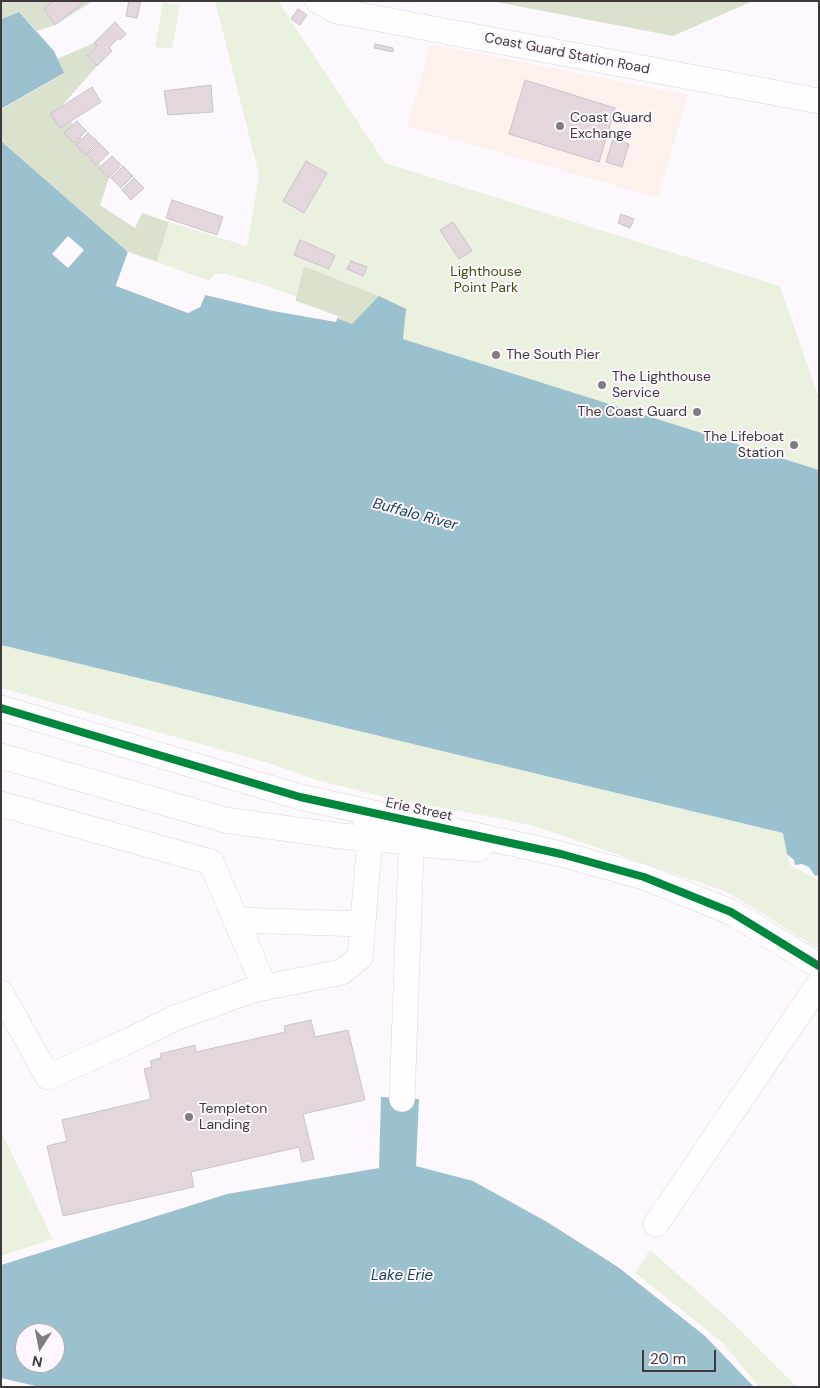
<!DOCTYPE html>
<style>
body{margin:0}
#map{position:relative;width:820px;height:1388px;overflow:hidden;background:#fdf8fd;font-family:"DM Sans",sans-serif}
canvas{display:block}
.frame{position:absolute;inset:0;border:2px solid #3d393d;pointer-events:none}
.north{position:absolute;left:15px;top:1323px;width:50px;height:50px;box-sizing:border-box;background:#fff6ff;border:1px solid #b1aab1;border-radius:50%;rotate:191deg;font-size:14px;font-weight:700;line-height:20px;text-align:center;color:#3d393d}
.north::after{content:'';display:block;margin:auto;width:18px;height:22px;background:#807c80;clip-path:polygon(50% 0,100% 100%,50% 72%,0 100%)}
.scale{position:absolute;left:642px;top:1350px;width:74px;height:22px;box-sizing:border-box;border:2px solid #3d393d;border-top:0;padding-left:6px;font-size:15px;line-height:18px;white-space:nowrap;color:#3d393d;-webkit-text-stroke:4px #fff6ff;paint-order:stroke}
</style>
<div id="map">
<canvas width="820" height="1388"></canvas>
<div class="frame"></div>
<div class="north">N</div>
<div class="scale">20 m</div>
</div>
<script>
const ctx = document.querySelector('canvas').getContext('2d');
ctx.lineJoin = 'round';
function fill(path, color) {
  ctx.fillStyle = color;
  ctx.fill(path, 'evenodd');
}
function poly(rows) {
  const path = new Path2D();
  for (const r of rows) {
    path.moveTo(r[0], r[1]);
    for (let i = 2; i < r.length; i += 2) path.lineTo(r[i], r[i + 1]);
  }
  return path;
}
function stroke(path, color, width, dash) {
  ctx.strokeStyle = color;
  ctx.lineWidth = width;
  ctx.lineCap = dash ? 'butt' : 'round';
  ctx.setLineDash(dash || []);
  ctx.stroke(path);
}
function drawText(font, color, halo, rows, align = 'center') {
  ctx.font = font + ' "DM Sans",sans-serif';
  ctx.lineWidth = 4;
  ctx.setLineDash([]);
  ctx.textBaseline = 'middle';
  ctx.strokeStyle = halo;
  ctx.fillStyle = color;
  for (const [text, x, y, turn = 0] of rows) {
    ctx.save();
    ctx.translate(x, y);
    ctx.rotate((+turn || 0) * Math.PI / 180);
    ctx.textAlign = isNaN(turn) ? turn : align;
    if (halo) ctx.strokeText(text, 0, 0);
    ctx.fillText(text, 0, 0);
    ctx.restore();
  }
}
fill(poly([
 [431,44,688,95,658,198,407,126]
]), '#fdf1ee');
fill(poly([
 [215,1,278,1,385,163,780,286,819,399,819,470,402,339,304,267,297,297,261,284,226,274,214,274,210,281,157,262,169,222,247,246,259,175],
 [163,2,180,5,172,49,155,47],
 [1,645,783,833,790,865,819,880,819,949,727,892,534,826,492,817,393,799,317,780,268,763,1,688],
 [1,1131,53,1239,1,1256],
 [650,1250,730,1320,797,1387,759,1387,723,1343,635,1273]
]), '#ebf1df');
fill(poly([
 [1,1,93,1,55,25,37,31,19,12,1,19],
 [491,1,753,1,673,36],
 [94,43,97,46,97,66,61,107,109,178,100,205,135,228,142,213,169,222,157,262,128,252,1,141,1,110,63,74,57,59],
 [304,266,379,296,406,309,402,339,292,314]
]), '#dae1cc');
fill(poly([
 [19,12,54,51,64,73,1,109,1,19],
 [1,141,128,252,116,285,188,312,200,307,214,274,352,324,379,296,406,309,403,339,819,470,819,875,815,876,809,867,802,864,795,865,794,860,787,854,783,833,1,645],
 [381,1097,419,1099,416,1166,473,1181,547,1222,618,1267,705,1336,754,1387,40,1387,1,1378,1,1265,227,1194,379,1168],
 [25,1333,55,1333,55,1363,25,1363]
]), '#9cc1ce');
fill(poly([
 [68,236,84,250,68,268,52,254],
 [128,252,131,252,119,284,187,310,198,305,207,280,210,281,214,274,221,274,338,316,336,322,273,311,205,295,200,307,188,313,116,286]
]), '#fdf8fd');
const building = poly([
 [54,1,85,1,55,25,44,9,54,1],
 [129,1,141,1,137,18,126,16,129,1],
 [298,9,307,15,300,25,291,19,298,9],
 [115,22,126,34,120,40,118,38,109,48,112,51,97,66,87,56,97,46,94,43,115,22],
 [375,44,393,48,393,52,374,48,375,44],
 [525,80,615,108,599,162,509,134,525,80],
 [211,85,213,112,168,115,164,91,211,85],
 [92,87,101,102,60,128,50,114,92,87],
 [77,121,86,131,74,143,64,133,77,121],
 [88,133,98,142,85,155,76,145,88,133],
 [613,139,629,144,622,167,606,162,613,139],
 [99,143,109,153,96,165,87,155,99,143],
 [112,156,121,165,109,178,99,168,112,156],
 [306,161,327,173,304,213,283,201,306,161],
 [123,166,133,176,121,188,111,178,123,166],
 [134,178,144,188,131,200,122,190,134,178],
 [172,200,223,217,217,235,166,218,172,200],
 [621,214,634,219,630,228,618,223,621,214],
 [453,222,472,251,459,259,440,230,453,222],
 [300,240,335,255,329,269,294,255,300,240],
 [351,261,367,267,363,276,347,269,351,261],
 [311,1020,315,1037,348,1030,365,1100,303,1114,314,1159,302,1162,299,1147,191,1172,194,1187,63,1216,47,1146,67,1141,62,1120,151,1099,144,1069,152,1067,150,1061,161,1058,160,1054,195,1045,196,1052,285,1032,284,1026,311,1020]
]);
fill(building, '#e3d7dd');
stroke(building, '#c9c4c8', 1);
const minor = poly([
 [318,1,337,11,819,101],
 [1,708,300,797,561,854,644,877,731,912,819,966],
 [1,756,225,820,340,836,411,842,427,845,479,849],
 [1,804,211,862,265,988],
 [235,920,363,924],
 [1,993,48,1077,122,1044,175,1018,252,990,342,972,360,957,370,838,364,811],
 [402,1099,412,826],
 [656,1224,819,984]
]);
stroke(minor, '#dad6da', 26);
stroke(minor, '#fffeff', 25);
stroke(poly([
 [1,708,300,797,561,854,644,877,731,912,819,966]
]), '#00873e', 8);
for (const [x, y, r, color] of [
 [560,126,5,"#807c80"],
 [496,355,5,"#807c80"],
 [602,385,5,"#807c80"],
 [697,412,5,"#807c80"],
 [794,445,5,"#807c80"],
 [189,1117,5,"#807c80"]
]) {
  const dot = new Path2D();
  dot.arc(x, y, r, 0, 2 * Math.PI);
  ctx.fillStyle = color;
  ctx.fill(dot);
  stroke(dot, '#fff6ff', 2);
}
drawText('14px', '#3d393d', '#fff6ff', [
 ["Coast Guard Station Road",567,54,11],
 ["Erie Street",419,810,12]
]);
drawText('14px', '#3d393d', '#fff6ff', [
 ["Coast Guard",570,118],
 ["Exchange",570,134],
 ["The South Pier",506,355],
 ["The Lighthouse",612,377],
 ["Service",612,393],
 ["The Coast Guard",687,412,"right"],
 ["The Lifeboat",784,437,"right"],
 ["Station",784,453,"right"],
 ["Templeton",199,1109],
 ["Landing",199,1125]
], 'left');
drawText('14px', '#3e510f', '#fff6ff', [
 ["Lighthouse",486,272],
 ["Point Park",486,288]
]);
drawText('italic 15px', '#134451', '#fff6ff', [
 ["Buffalo River",415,515,15],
 ["Lake Erie",402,1276]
]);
</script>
